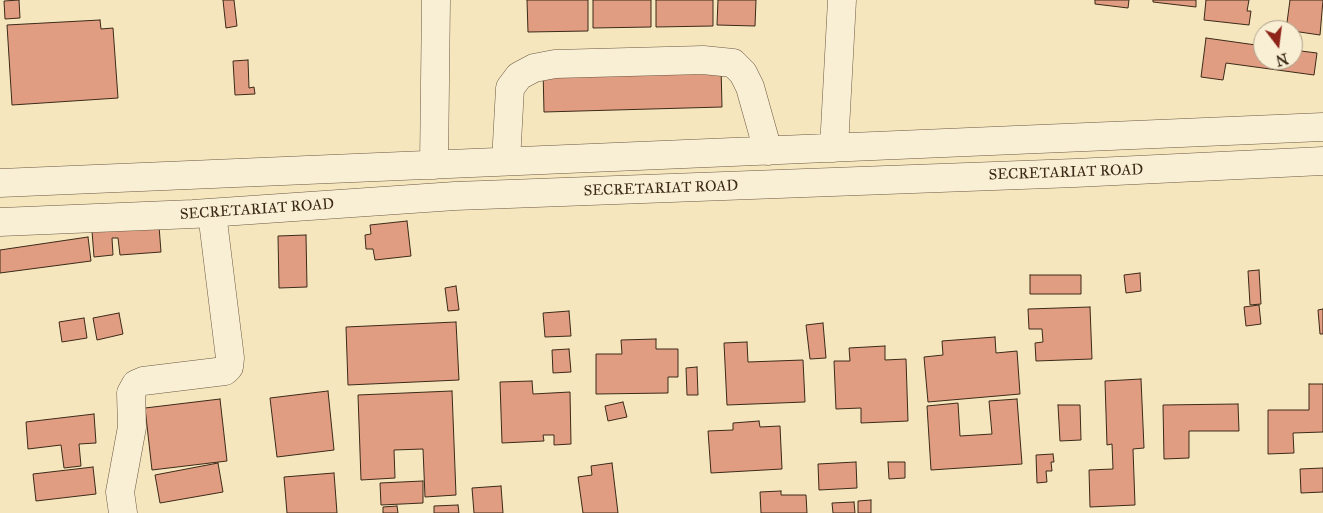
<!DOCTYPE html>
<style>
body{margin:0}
#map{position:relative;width:1323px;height:513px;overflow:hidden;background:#f6e6be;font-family:"IM FELL Great Primer",serif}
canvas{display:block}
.north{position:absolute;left:1253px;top:20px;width:50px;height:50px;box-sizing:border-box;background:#f9efd5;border:1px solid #ada089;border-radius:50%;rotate:165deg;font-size:14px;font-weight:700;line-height:20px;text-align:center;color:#3c2a17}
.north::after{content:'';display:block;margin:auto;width:18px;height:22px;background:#8f2418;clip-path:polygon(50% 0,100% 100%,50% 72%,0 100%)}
</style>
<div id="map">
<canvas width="1323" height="513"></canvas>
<div class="north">N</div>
</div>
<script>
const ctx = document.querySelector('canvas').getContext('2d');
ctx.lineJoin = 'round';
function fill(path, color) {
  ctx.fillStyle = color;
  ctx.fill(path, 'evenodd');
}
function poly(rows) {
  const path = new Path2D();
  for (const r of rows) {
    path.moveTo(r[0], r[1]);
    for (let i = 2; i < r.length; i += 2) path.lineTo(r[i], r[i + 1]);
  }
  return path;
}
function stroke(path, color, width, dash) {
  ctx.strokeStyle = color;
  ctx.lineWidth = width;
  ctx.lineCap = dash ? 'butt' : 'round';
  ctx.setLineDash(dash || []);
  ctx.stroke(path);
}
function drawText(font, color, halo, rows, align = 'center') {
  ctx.font = font + ' "IM FELL Great Primer",serif';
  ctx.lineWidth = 4;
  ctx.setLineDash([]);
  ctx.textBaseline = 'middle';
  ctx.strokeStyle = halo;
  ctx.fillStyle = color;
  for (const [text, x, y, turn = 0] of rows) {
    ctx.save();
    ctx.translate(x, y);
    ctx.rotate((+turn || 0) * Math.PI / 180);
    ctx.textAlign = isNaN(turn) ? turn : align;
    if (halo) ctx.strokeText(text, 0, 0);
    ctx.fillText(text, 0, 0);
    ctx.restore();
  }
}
const building = poly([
 [19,0,20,18,5,19,4,1,19,0],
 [223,0,234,0,237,26,226,28,223,0],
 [527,0,588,0,588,31,528,32,527,0],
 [593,0,651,0,651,27,593,28,593,0],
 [656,0,713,0,713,26,656,27,656,0],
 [718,0,756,0,755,26,717,25,718,0],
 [1095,0,1129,0,1128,8,1095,4,1095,0],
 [1153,0,1196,0,1196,7,1153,2,1153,0],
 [1206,0,1249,0,1247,11,1251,11,1249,25,1204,20,1206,0],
 [1290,0,1323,0,1320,35,1286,30,1290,0],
 [100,20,101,29,113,28,118,98,12,105,7,25,100,20],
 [1206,38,1263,46,1263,60,1293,60,1293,50,1317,53,1314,75,1226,63,1223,80,1201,77,1206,38],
 [248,60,249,88,254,87,255,94,235,95,233,61,248,60],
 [721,66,722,107,544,112,543,70,721,66],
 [407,221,411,256,375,260,373,249,366,249,365,235,371,234,370,225,407,221],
 [159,226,161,252,120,255,118,238,112,238,113,255,94,257,92,231,159,226],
 [306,235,307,287,279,288,278,236,306,235],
 [88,237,91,261,0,273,0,250,88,237],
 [1259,270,1261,304,1250,305,1248,271,1259,270],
 [1140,273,1141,291,1126,293,1124,275,1140,273],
 [1030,275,1081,275,1081,294,1030,294,1030,275],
 [456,286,459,310,448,311,445,288,456,286],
 [1259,305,1261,324,1246,326,1244,307,1259,305],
 [1090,307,1092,359,1036,361,1035,343,1043,342,1042,329,1029,329,1028,309,1090,307],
 [1323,309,1323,334,1320,334,1318,310,1323,309],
 [569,311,571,336,545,337,543,313,569,311],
 [119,313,123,334,97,340,93,318,119,313],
 [84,318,87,338,62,342,59,322,84,318],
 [456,322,459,380,348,385,346,327,456,322],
 [823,323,826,358,810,359,806,325,823,323],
 [995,337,996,353,1017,351,1020,394,928,402,924,357,943,355,942,341,995,337],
 [656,339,656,349,678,349,678,377,668,377,668,393,596,394,596,354,622,354,621,340,656,339],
 [747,342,748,362,803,360,805,402,727,405,724,343,747,342],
 [885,346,885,360,906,359,908,421,861,423,861,408,836,409,834,361,850,361,849,348,885,346],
 [569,349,571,372,553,373,552,350,569,349],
 [697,367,698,395,687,395,686,368,697,367],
 [1141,379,1144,448,1133,449,1135,505,1090,507,1089,470,1113,469,1112,444,1107,445,1105,381,1141,379],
 [532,381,533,394,570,392,571,444,554,445,554,435,543,435,544,441,502,443,500,382,532,381],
 [1309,384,1323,384,1323,432,1293,433,1294,453,1268,454,1268,410,1309,410,1309,384],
 [328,391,334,450,277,457,270,398,328,391],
 [452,391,456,495,425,497,423,449,394,450,395,478,361,480,358,395,452,391],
 [220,399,227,461,152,470,145,408,220,399],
 [1017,399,1022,464,931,470,927,406,958,403,960,436,992,434,989,401,1017,399],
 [623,402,627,417,608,421,605,406,623,402],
 [1238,404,1239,431,1189,431,1189,458,1164,459,1163,405,1238,404],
 [1058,405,1080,405,1081,440,1060,441,1058,405],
 [94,414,96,443,79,444,81,466,64,468,61,445,28,449,26,422,94,414],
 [759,421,760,427,780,426,782,469,711,473,708,431,733,430,733,423,759,421],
 [1053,454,1054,462,1051,462,1052,471,1046,471,1047,482,1037,483,1036,455,1053,454],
 [856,462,857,488,819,490,818,464,856,462],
 [888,462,905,462,905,478,889,479,888,462],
 [218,463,223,492,160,503,155,475,218,463],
 [612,463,618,513,583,513,578,477,592,475,591,466,612,463],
 [93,467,96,494,36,501,33,474,93,467],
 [1323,468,1323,492,1301,493,1300,469,1323,468],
 [334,473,337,513,287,513,284,477,334,473],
 [423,481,423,503,381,505,380,483,423,481],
 [501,486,503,513,474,513,472,488,501,486],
 [781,491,781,495,806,495,807,513,761,513,760,492,781,491],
 [871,500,871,513,858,513,858,501,871,500],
 [854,502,855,513,833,513,832,503,854,502],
 [458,505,459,513,434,513,434,506,458,505],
 [397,506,398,513,383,513,383,507,397,506]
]);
fill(building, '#e09d82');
stroke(building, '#3c2a17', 1);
const minor = poly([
 [834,148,842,0],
 [506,161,510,88,519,76,534,68,555,64,703,60,733,63,743,73,750,87,768,151],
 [434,165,436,0],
 [0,183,1323,127],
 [0,222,193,214,455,196,1075,173,1323,161],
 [123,513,120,492,132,427,131,393,136,384,143,381,225,371,229,367,230,358,212,213]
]);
stroke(minor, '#6a5941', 29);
stroke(minor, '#f9efd5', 28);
drawText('15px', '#3c2a17', '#f9efd5', [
 ["SECRETARIAT ROAD",1066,173,-2],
 ["SECRETARIAT ROAD",661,189,-2],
 ["SECRETARIAT ROAD",257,210,-4]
]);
</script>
